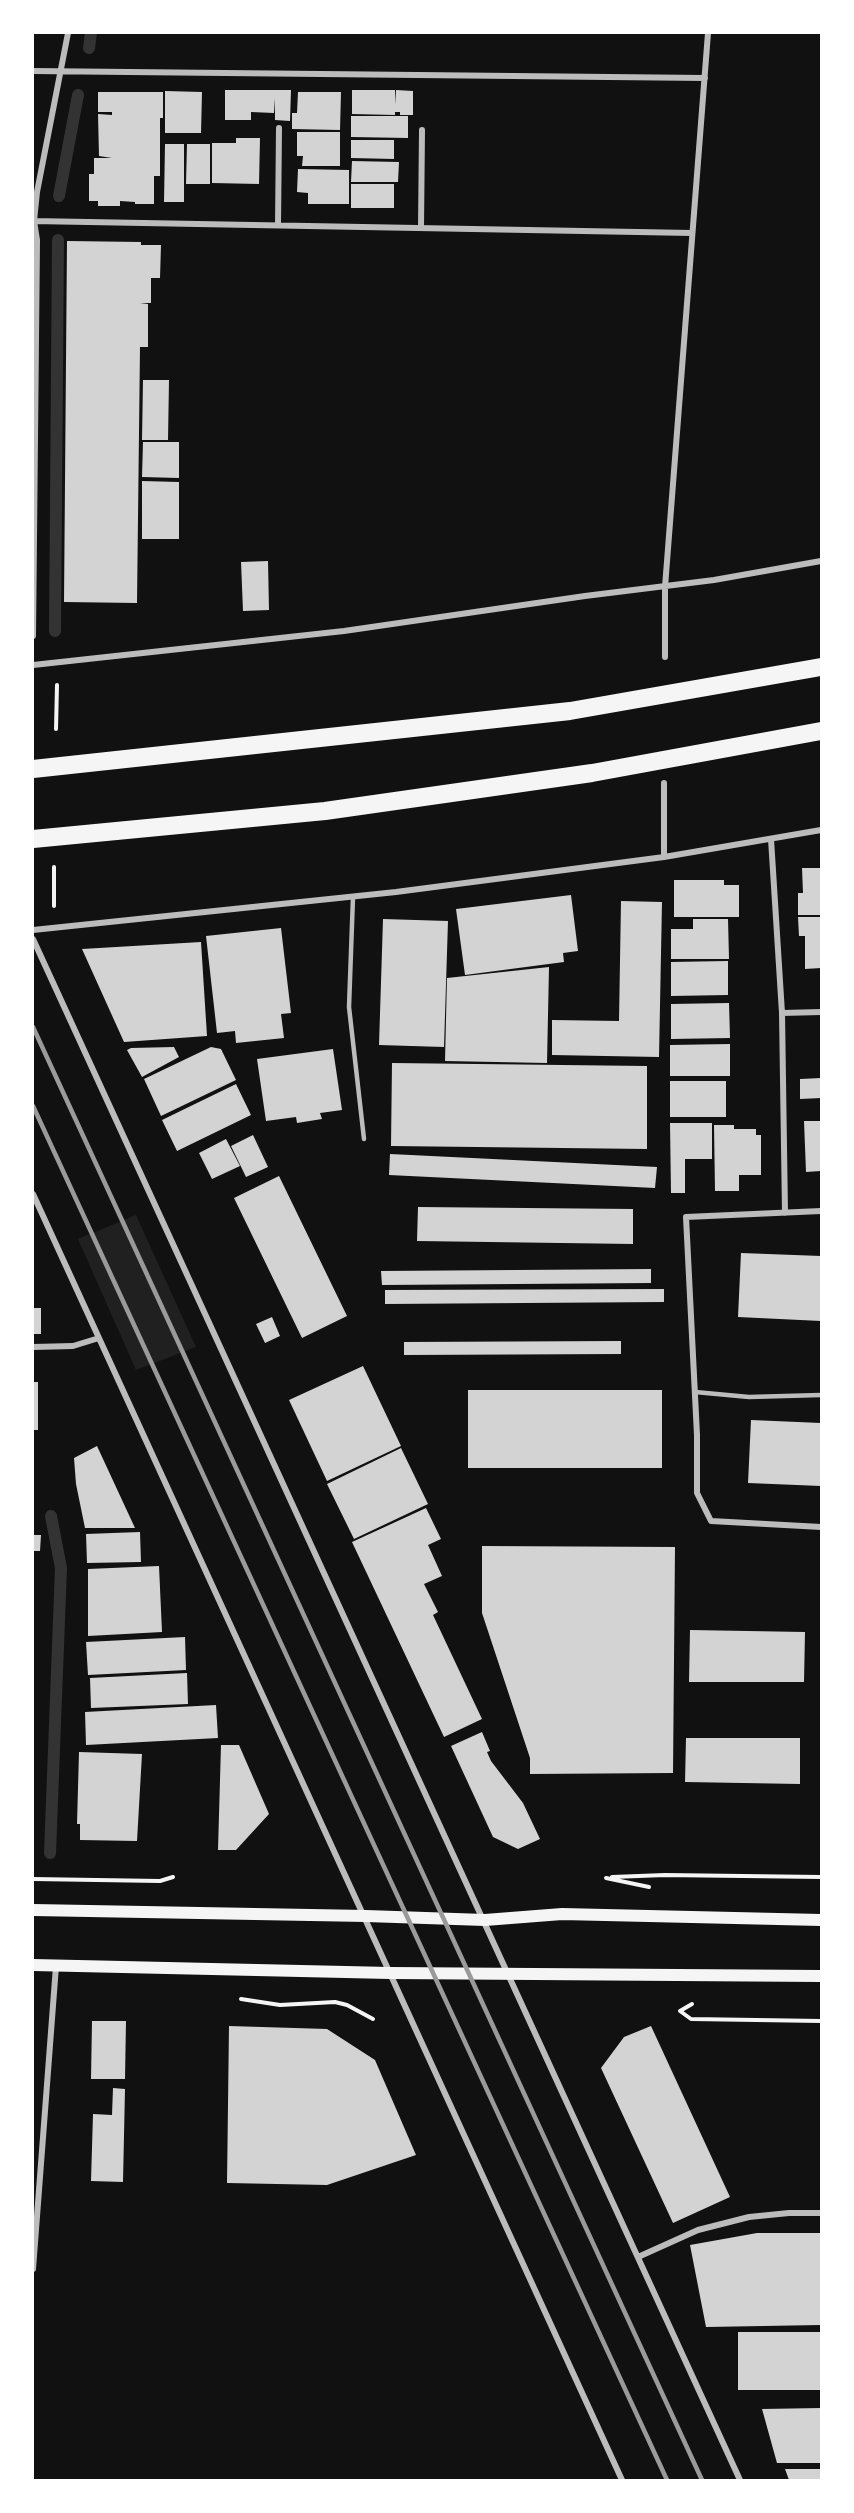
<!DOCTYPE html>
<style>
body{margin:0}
#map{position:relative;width:854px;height:2513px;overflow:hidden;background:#111;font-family:"Zilla Slab",serif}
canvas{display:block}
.frame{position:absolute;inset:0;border:34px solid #fff;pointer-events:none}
</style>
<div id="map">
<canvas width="854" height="2513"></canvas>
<div class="frame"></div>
</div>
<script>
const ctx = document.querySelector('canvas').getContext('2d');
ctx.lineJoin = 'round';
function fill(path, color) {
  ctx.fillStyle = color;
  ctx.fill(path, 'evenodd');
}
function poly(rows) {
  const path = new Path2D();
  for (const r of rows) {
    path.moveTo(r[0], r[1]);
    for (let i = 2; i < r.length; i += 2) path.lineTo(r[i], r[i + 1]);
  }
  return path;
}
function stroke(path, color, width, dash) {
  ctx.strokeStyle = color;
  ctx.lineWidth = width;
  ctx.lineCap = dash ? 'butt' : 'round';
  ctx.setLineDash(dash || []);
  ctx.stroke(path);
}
fill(poly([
 [136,1215,196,1347,136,1370,78,1239]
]), '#202020');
stroke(poly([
 [89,48,91,33],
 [59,196,78,95],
 [55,631,58,240],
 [50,1853,61,1568,51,1516]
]), '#333', 12);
fill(poly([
 [225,90,291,90,290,121,275,120,275,98,274,113,251,112,251,120,225,120],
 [352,90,395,90,395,105,396,90,413,91,413,115,400,115,400,112,395,112,395,115,352,114],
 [165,91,202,92,201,133,165,133],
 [98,92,163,92,163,118,160,118,160,176,154,176,154,204,135,204,135,202,120,201,120,206,98,206,98,201,89,201,89,174,94,174,94,158,112,158,99,156,98,114,112,115,112,112,98,112],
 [298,92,341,92,340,130,292,129,292,113,297,113],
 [351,116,408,116,408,138,351,137],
 [297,132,340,132,340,166,302,166,303,156,297,156],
 [236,138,260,138,259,184,212,183,212,143,236,143],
 [351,140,394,140,394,159,351,158],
 [165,144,184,144,184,202,164,202],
 [187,144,210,144,210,184,186,184],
 [352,161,399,162,398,182,351,182],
 [298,169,349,170,349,204,308,204,308,193,297,192],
 [351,184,394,184,394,208,351,208],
 [67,241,141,242,141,245,161,245,160,278,151,278,151,303,140,303,148,304,148,347,140,347,137,603,64,602],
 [143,380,169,380,168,440,142,440],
 [143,442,179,442,179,478,142,477],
 [142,481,179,482,179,539,142,539],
 [268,561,269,610,243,611,241,562],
 [802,868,821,868,821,915,798,915,798,893,803,893],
 [674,880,724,880,724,885,739,885,739,917,674,917],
 [571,895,578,951,563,953,564,962,465,975,456,909],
 [621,901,662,902,659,1057,552,1055,552,1020,619,1021],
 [798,917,821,917,821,968,805,969,805,936,799,936],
 [383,919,448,921,444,1047,379,1045],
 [693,919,728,919,729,959,671,959,671,929,693,929],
 [281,928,291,1013,281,1014,284,1038,236,1043,235,1031,217,1033,206,936],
 [201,942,207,1036,124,1042,82,949],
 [728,961,728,995,671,996,671,962],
 [549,967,547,1063,445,1061,447,978],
 [729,1003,730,1038,671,1039,671,1004],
 [730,1044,730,1076,670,1076,670,1045],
 [174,1047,179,1057,142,1077,127,1050,131,1048],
 [211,1047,221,1049,236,1080,161,1116,144,1079],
 [333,1049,342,1110,320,1113,322,1119,297,1123,296,1117,266,1121,257,1059],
 [392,1063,647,1066,647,1149,391,1146],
 [821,1078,821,1098,800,1099,800,1079],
 [670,1081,726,1081,726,1117,670,1117],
 [236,1084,251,1115,177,1151,162,1120],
 [804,1121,821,1121,821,1171,806,1172],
 [670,1123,712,1123,712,1159,685,1159,685,1193,671,1193],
 [714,1125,734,1125,734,1129,756,1129,756,1135,761,1135,761,1175,739,1175,739,1191,715,1191],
 [253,1135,268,1167,246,1177,231,1146],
 [226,1139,240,1166,212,1179,199,1153],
 [390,1154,657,1167,655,1188,389,1175],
 [279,1176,347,1316,302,1338,234,1198],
 [418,1207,633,1209,633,1244,417,1241],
 [741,1253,821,1256,821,1321,738,1317],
 [651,1269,651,1283,382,1285,381,1271],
 [664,1289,664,1302,385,1304,385,1290],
 [33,1308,41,1308,41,1334,33,1334],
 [272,1317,280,1336,265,1343,256,1324],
 [621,1341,621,1354,404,1355,404,1342],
 [363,1366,401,1446,327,1481,289,1400],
 [33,1382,38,1382,38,1430,33,1430],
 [468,1390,662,1390,662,1468,468,1468],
 [751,1420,821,1423,821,1486,748,1483],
 [97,1446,135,1528,85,1528,76,1484,74,1458],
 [401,1448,428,1504,354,1539,327,1484],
 [426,1508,441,1539,428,1545,442,1576,424,1584,438,1612,433,1615,482,1719,444,1737,352,1542],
 [140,1532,141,1562,87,1563,86,1534],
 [33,1535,41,1535,40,1551,33,1551],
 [482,1546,675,1547,673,1773,530,1774,530,1758,482,1613],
 [159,1566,162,1632,88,1636,88,1569],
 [690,1630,805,1632,804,1682,689,1682],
 [185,1637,186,1670,88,1675,86,1642],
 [187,1673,188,1704,91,1708,90,1678],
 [216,1705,218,1738,86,1745,85,1712],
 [482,1732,490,1751,487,1752,491,1761,523,1803,540,1839,518,1849,493,1837,451,1746],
 [686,1738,800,1738,800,1784,685,1782],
 [221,1745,239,1745,269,1814,236,1850,218,1850],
 [79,1752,142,1754,137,1841,80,1840,80,1824,77,1824],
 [92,2021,126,2021,125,2079,91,2079],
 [229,2026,327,2029,375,2060,416,2155,327,2185,227,2183],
 [651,2026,730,2197,673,2223,601,2068,624,2037],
 [113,2088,125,2089,123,2182,91,2181,93,2114,112,2115],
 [757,2233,821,2233,821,2325,706,2327,690,2245],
 [738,2332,821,2332,821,2390,738,2390],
 [821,2408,821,2463,777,2463,762,2409],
 [785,2469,821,2469,821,2480,789,2480]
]), '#d3d3d3');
stroke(poly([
 [56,729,57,685],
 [54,906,54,867],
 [612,1877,665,1875,821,1877],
 [606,1878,649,1887],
 [33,1879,160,1881,173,1877],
 [241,1999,280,2005,335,2002,347,2005,373,2019],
 [692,2004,680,2011,691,2019,821,2021]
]), '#f5f5f5', 4);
stroke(poly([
 [353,897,349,1007,364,1139],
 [695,1392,749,1397,821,1395]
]), '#bcbcbc', 4.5);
stroke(poly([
 [33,71,705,78],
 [33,221,692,233],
 [278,225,279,128],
 [421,228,422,130],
 [33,636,37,240,34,221,37,192,68,33],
 [665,657,665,587,708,33],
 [33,665,344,631,585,596,714,580,821,561],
 [771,839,782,1013,821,1012],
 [664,857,664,783],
 [33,930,396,892,664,857,821,830],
 [33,939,740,2480],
 [782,1013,785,1213],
 [33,1194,622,2480],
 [821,1211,686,1217,697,1435,697,1493,711,1521,821,1527],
 [33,1347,73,1346,99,1338],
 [638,2257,698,2230,749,2217,789,2213,821,2213],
 [33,2269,56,1966]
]), '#bcbcbc', 6);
stroke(poly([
 [33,1910,366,1916,485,1920,562,1914,821,1920],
 [33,1965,390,1973,821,1976]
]), '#f5f5f5', 12);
stroke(poly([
 [33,769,570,711,821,667],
 [33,839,325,811,592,773,821,731]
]), '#f5f5f5', 18);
stroke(poly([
 [33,1027,702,2480],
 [33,1106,667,2480]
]), '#9a9a9a', 4.5);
</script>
